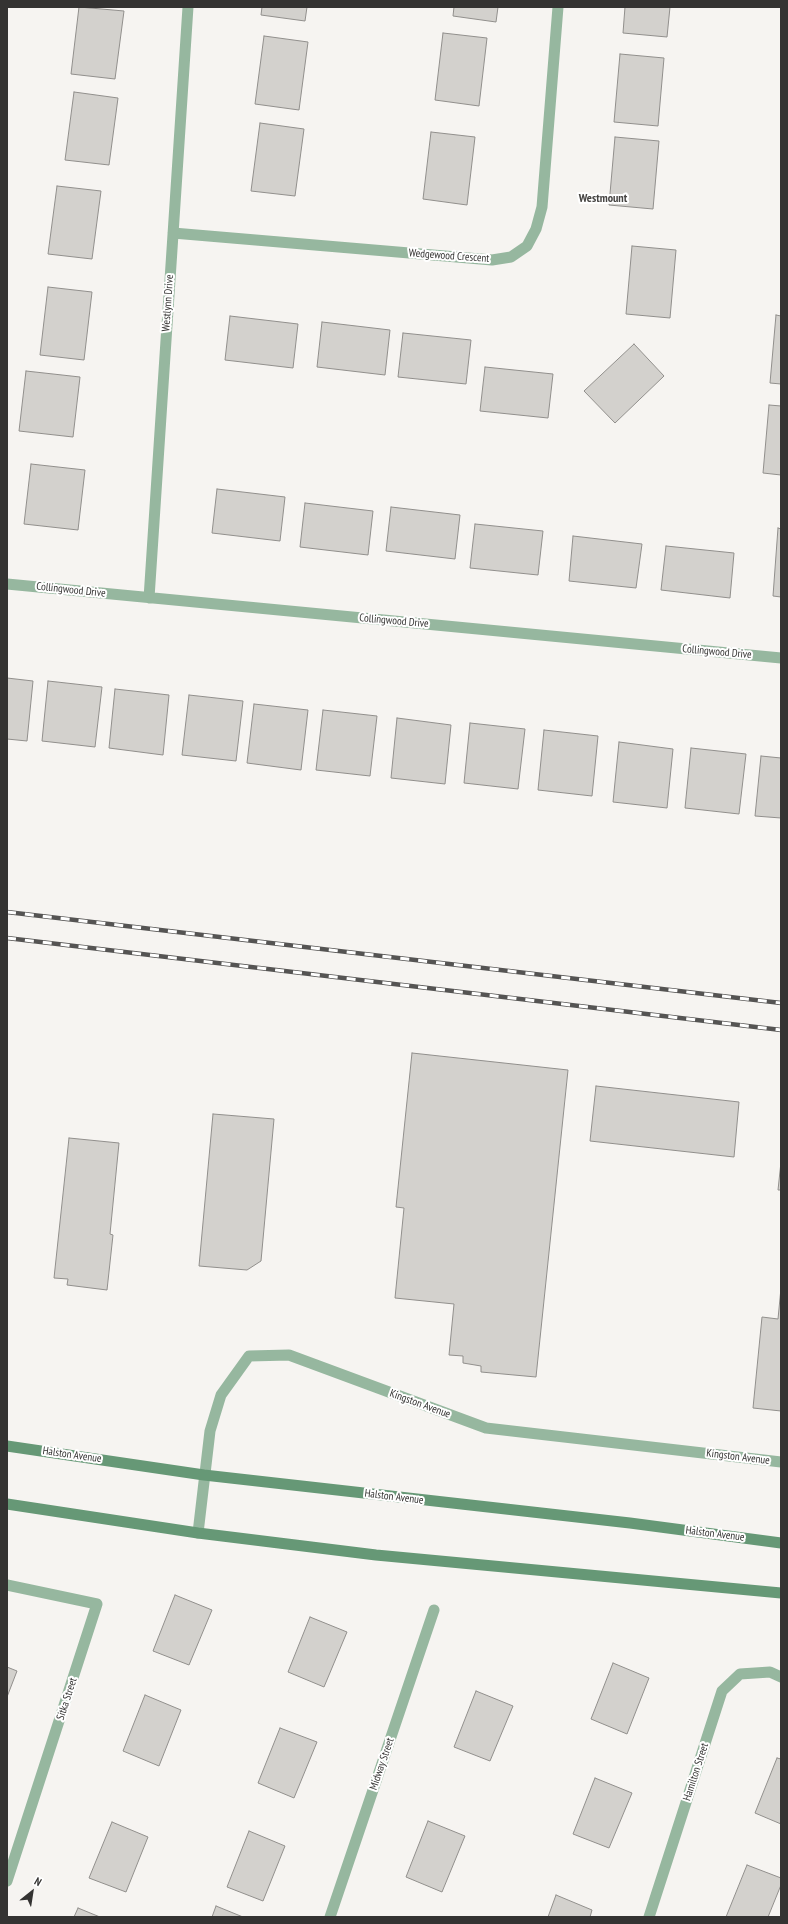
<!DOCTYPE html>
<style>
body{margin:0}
#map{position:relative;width:788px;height:1924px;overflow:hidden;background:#f6f4f1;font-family:"PT Sans Narrow",sans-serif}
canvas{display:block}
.frame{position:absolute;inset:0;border:8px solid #343332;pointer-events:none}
.north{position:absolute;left:12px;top:1872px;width:40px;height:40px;-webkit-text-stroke:3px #fff;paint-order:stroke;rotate:30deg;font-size:11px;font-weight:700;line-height:16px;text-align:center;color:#343332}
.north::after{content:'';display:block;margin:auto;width:14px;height:18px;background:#343332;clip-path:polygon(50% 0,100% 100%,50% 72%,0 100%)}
</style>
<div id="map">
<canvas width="788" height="1924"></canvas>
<div class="frame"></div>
<div class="north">N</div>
</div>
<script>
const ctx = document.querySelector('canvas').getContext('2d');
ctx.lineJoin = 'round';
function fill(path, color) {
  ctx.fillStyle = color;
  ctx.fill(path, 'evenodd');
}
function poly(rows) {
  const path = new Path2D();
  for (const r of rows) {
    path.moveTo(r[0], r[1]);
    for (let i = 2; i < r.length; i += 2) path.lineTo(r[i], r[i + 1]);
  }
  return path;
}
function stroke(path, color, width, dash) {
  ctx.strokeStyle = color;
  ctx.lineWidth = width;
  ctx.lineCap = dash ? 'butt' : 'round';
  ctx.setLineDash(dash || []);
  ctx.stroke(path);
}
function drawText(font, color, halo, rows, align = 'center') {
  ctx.font = font + ' "PT Sans Narrow",sans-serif';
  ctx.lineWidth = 4;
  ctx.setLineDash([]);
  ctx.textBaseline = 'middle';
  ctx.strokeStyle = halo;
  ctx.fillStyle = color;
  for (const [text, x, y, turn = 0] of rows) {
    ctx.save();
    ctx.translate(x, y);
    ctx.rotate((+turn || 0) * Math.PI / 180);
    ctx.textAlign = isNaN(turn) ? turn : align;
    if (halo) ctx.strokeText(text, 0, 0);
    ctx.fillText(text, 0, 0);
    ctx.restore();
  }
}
const building = poly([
 [79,7,124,11,115,79,71,74,79,7],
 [262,7,307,7,305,21,261,15,262,7],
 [454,7,498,7,496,22,453,16,454,7],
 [625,7,670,7,667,37,623,33,625,7],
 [443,33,487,38,479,106,435,100,443,33],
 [264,36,308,42,299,110,255,104,264,36],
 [620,54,664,58,658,126,614,122,620,54],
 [74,92,118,98,109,165,65,160,74,92],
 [260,123,304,129,295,196,251,191,260,123],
 [431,132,475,137,467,205,423,199,431,132],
 [615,137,659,141,653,209,609,205,615,137],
 [57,186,101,191,92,259,48,254,57,186],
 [632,246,676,250,670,318,626,314,632,246],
 [48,287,92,292,84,360,40,355,48,287],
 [776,315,781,316,781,384,770,383,776,315],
 [230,316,298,324,293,368,225,360,230,316],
 [322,322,390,330,385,375,317,367,322,322],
 [403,333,471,340,466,384,398,377,403,333],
 [634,344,664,376,615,423,584,391,634,344],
 [485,367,553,374,548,418,480,411,485,367],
 [26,371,80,377,73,437,19,431,26,371],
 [769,405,781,406,781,475,763,473,769,405],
 [31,464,85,470,78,530,24,524,31,464],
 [217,489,285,497,280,541,212,533,217,489],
 [305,503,373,511,368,555,300,547,305,503],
 [391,507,460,515,455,559,386,551,391,507],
 [475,524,543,531,538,575,470,568,475,524],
 [778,528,781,529,781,597,773,596,778,528],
 [573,536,642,544,636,588,569,581,573,536],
 [666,546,734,553,730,598,661,590,666,546],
 [7,678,33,681,27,741,7,739,7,678],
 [48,681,102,687,95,747,42,741,48,681],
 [115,689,169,695,163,755,109,748,115,689],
 [189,695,243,701,236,761,182,755,189,695],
 [254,704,308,710,301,770,247,763,254,704],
 [323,710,377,716,370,776,316,770,323,710],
 [397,718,451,725,445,784,391,778,397,718],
 [470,723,525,729,518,789,464,783,470,723],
 [544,730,598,736,592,796,538,790,544,730],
 [619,742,673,749,667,808,613,802,619,742],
 [691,748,746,754,739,814,685,808,691,748],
 [761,756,781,758,781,818,755,816,761,756],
 [412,1053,568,1070,536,1377,481,1372,481,1366,463,1363,463,1356,449,1355,454,1304,395,1298,404,1208,396,1207,412,1053],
 [596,1086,739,1102,734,1157,590,1141,596,1086],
 [213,1114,274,1119,261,1261,247,1270,199,1266,213,1114],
 [69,1138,119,1143,110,1234,113,1235,107,1290,67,1285,68,1279,54,1278,69,1138],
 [781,1162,781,1190,778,1190,781,1162],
 [781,1288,781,1411,753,1408,762,1317,778,1319,781,1288],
 [175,1595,212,1610,189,1665,153,1651,175,1595],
 [310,1617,347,1632,324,1687,288,1672,310,1617],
 [613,1663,649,1678,627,1734,591,1719,613,1663],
 [7,1667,17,1671,7,1697,7,1667],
 [476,1691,513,1706,490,1761,454,1747,476,1691],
 [145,1695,181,1710,159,1766,123,1751,145,1695],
 [280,1728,317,1742,294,1798,258,1783,280,1728],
 [777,1758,781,1759,781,1824,755,1813,777,1758],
 [595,1778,632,1793,609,1848,573,1834,595,1778],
 [428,1821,465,1836,442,1892,406,1877,428,1821],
 [112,1822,148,1837,126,1892,89,1878,112,1822],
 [249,1831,285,1846,263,1901,227,1887,249,1831],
 [747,1865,781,1878,781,1885,768,1917,726,1917,747,1865],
 [556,1895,592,1910,590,1917,548,1917,556,1895],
 [216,1906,243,1917,212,1917,216,1906],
 [78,1908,100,1917,74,1917,78,1908]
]);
fill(building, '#d3d1cd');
stroke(building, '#918f8c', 1);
stroke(poly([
 [173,233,492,260,511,257,527,246,536,229,542,207,558,7],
 [7,584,781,658],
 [149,598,188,7],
 [198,1533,210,1431,221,1395,249,1356,289,1355,486,1428,781,1462],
 [7,1585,97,1604,7,1881],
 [330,1917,434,1610],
 [649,1917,722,1691,740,1674,770,1672,781,1677]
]), '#96b79f', 11);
stroke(poly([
 [7,1446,204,1475,630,1523,781,1543],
 [7,1504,198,1533,376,1555,781,1593]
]), '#669876', 11);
const rail = poly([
 [7,912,781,1003],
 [7,938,781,1030]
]);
stroke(rail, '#555453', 4.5);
stroke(rail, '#fff', 3, [9]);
drawText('11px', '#343332', '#fff', [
 ["Wedgewood Crescent",449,256,4],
 ["Westlynn Drive",168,303,-86],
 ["Collingwood Drive",71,590,6],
 ["Collingwood Drive",394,621,5],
 ["Collingwood Drive",717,652,5],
 ["Kingston Avenue",420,1404,20],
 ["Halston Avenue",72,1455,8],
 ["Kingston Avenue",738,1457,7],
 ["Halston Avenue",394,1497,7],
 ["Halston Avenue",715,1534,7],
 ["Sitka Street",67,1699,-72],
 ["Midway Street",382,1764,-71],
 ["Hamilton Street",696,1772,-72]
]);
drawText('bold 12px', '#464442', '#fff', [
 ["Westmount",603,199]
]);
</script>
